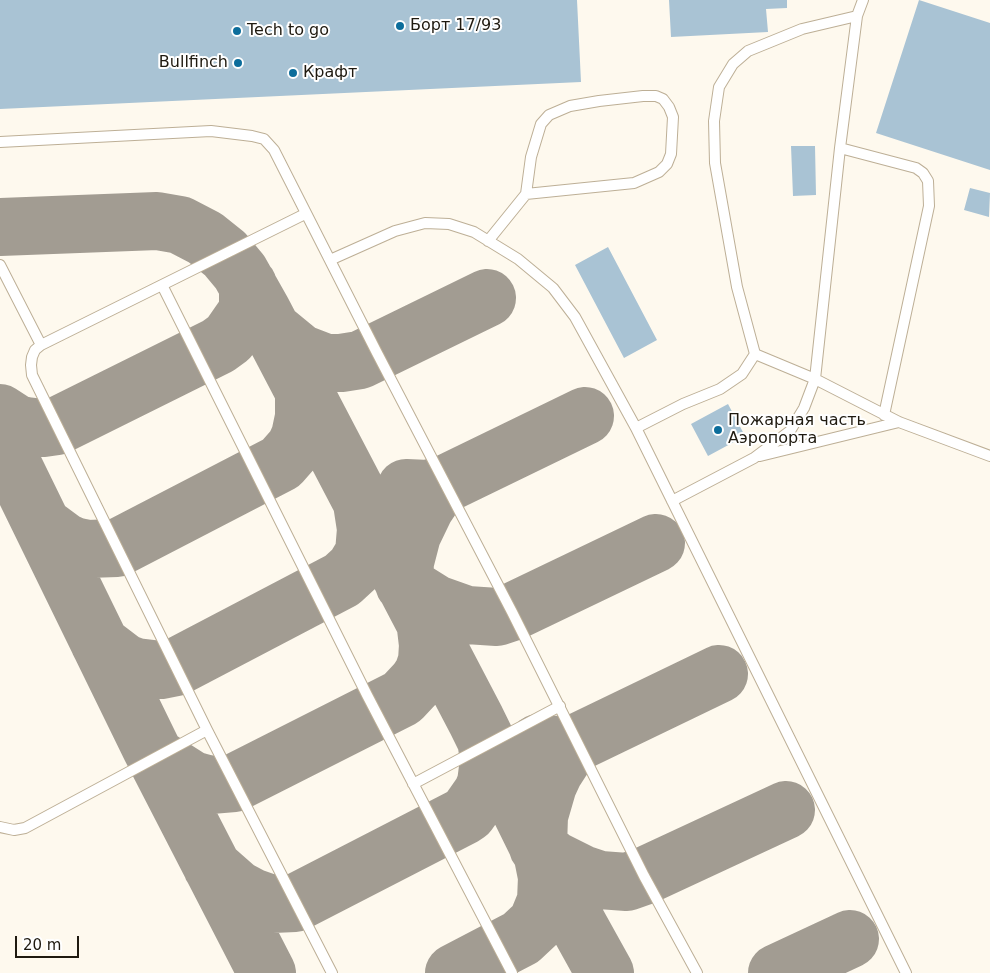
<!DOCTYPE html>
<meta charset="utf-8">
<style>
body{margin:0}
#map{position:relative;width:990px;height:973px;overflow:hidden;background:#fef9ee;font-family:"DejaVu Sans",sans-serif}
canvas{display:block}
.scale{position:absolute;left:15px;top:936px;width:64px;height:22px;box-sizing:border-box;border:2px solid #1f1a10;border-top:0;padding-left:6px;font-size:15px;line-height:18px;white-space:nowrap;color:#1f1a10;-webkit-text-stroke:4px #fff;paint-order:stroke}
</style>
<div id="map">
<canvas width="990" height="973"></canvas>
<div class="scale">20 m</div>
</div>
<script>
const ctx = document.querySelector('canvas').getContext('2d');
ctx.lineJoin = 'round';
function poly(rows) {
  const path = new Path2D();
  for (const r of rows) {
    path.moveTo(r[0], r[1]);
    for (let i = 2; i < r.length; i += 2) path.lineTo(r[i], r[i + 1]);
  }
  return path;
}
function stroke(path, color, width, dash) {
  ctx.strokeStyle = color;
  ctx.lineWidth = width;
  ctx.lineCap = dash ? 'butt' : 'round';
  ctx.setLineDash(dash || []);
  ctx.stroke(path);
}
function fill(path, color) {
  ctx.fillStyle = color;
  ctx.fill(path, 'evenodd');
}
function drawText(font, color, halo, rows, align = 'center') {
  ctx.font = font + ' "DejaVu Sans",sans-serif';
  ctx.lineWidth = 4;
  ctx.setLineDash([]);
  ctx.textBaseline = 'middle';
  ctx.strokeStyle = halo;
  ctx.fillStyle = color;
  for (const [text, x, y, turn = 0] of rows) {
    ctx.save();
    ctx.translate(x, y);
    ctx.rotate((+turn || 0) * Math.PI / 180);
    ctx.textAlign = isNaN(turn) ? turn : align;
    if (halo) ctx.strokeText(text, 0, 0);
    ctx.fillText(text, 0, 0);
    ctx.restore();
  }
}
stroke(poly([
 [0,227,157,221,180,225,205,238,225,254,240,272,262,311,476,720,565,901,605,973],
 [272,330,300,353,326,363,341,363,360,360,487,298],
 [0,413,17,424,26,426,43,428,57,426,218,346,229,338,245,315,248,307,248,285],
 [0,439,151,748,267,973],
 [445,484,433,496,425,508,412,535,405,562,404,584,436,604,467,615,497,617,512,612,656,543],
 [406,488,428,489,445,484,585,416],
 [42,525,65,542,74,546,87,549,117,548,281,463,295,447,300,436,304,417,304,390],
 [100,644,125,663,136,667,161,670,176,667,342,580,355,568,364,553,366,529,362,503],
 [578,742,563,758,554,772,548,785,539,816,538,847,554,860,582,874,600,880,627,882,644,876,786,810],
 [538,743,569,746,578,742,719,674],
 [156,757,192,780,210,785,234,783,402,698,417,682,423,673,427,661,428,645,426,628],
 [212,867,237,889,252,897,272,904,295,903,462,817,468,813,482,793,486,783,489,760,487,746],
 [454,973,521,938,537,923,546,901,547,877,543,857],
 [777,973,850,939]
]), '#a29c92', 58);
fill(poly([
 [0,0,577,0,581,82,0,109],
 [669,0,787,0,787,8,766,9,768,32,671,37],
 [919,0,990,23,990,170,876,133],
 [791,146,815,146,816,195,793,196],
 [970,188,990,193,989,217,964,210],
 [608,247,657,340,624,358,575,265],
 [728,404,745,436,708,456,691,424]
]), '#a9c3d4');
const service = poly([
 [863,0,857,16,802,29,748,51,733,64,719,87,714,121,715,163,737,287,755,354,815,379,899,422,990,456],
 [0,142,211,131,252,136,264,139,274,150,376,351,512,612,644,876,697,973],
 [840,148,916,168,923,173,928,181,929,206,884,415],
 [305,214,41,345,35,350,32,357,31,365,32,375,207,730,332,973],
 [488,241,526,194,531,157,541,124,549,115,570,106,599,101,643,96,656,96,663,99,669,107,673,117,671,154,667,164,659,172,634,183,526,194],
 [330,260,395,231,425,223,449,224,474,232,518,259,553,288,575,317,636,428,906,973],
 [0,265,41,345],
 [162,285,367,695,512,973],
 [636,428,683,404,720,389,742,374,755,354],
 [760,456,899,422],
 [672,501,754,458,790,431,804,408,815,379,840,148,857,16],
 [413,784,560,706],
 [0,827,14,830,25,828,207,730]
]);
stroke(service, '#bdaf96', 12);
stroke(service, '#fff', 10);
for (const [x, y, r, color] of [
 [400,26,5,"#0c6d9b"],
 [237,31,5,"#0c6d9b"],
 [238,63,5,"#0c6d9b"],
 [293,73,5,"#0c6d9b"],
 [718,430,5,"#0c6d9b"]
]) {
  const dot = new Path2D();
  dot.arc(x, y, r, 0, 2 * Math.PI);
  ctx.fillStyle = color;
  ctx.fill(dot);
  stroke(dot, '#fff', 2);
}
drawText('16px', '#1f1a10', '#fff', [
 ["Борт 17/93",410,26],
 ["Tech to go",247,31],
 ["Bullfinch",228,63,"right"],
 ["Крафт",303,73],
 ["Пожарная часть",728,421],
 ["Аэропорта",728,439]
], 'left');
</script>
